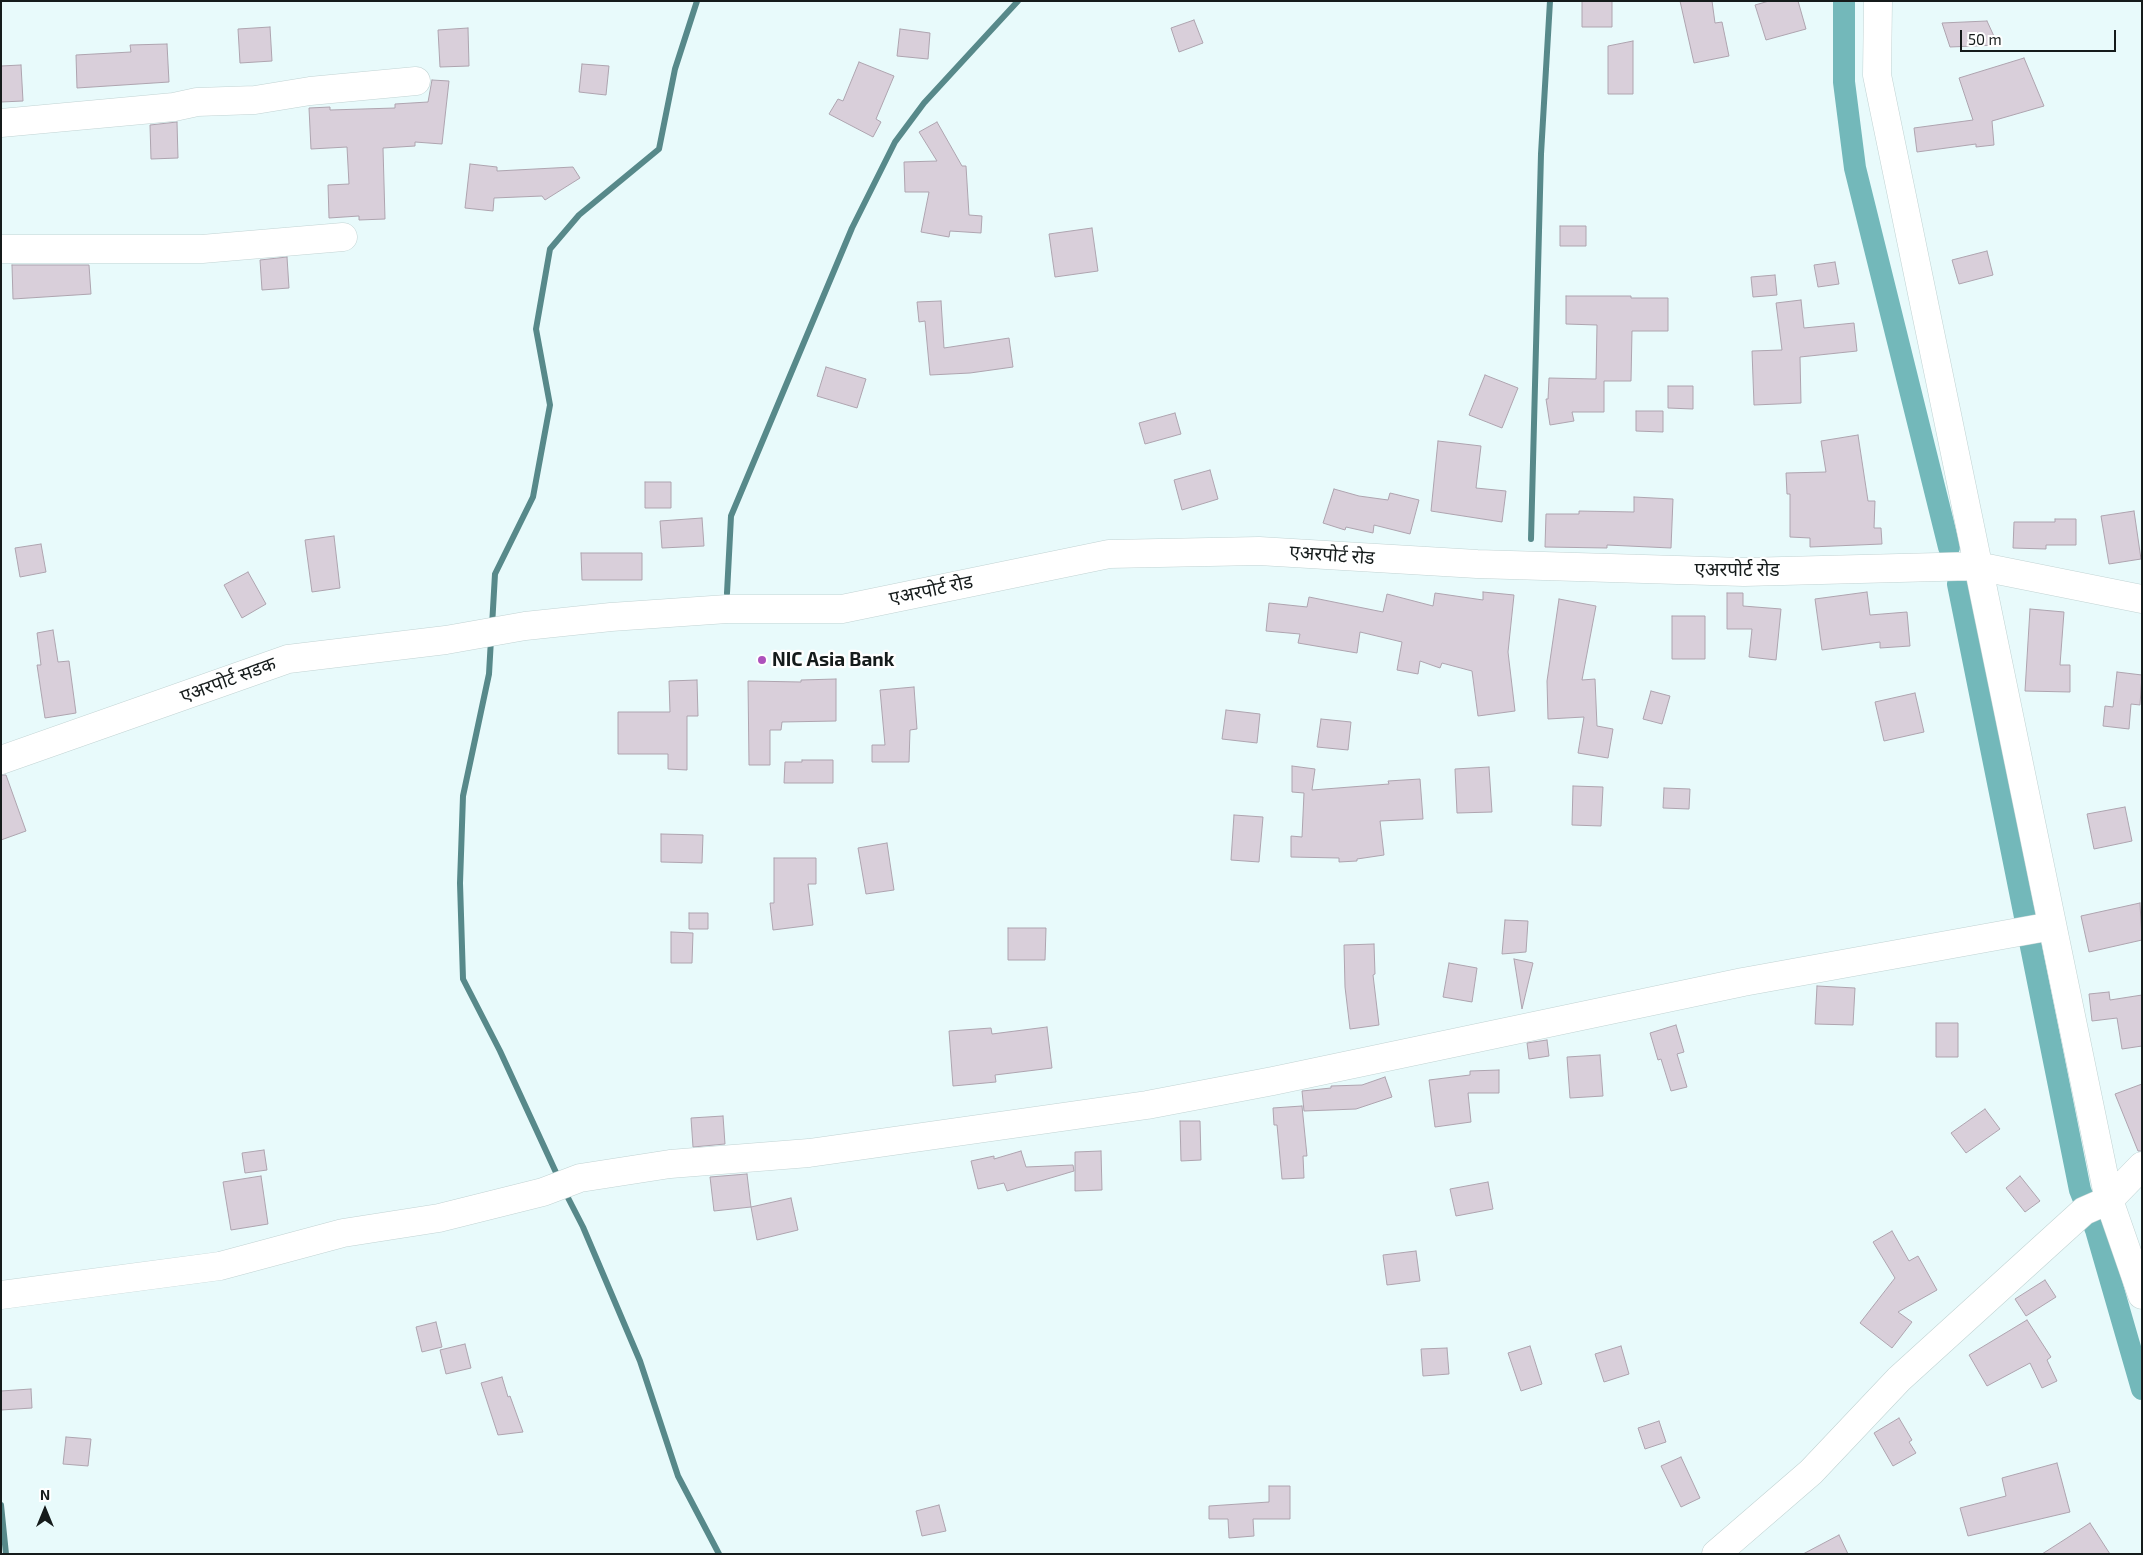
<!DOCTYPE html>
<meta charset="utf-8">
<style>
body{margin:0}
#map{position:relative;width:2143px;height:1555px;overflow:hidden;background:#e8fafb;font-family:"Exo 2",sans-serif}
canvas{display:block}
.frame{position:absolute;inset:0;border:2px solid #151b1b;pointer-events:none}
.north{position:absolute;left:20px;top:1485px;width:50px;height:50px;-webkit-text-stroke:4px #fff;paint-order:stroke;rotate:0deg;font-size:14px;font-weight:700;line-height:20px;text-align:center;color:#151b1b}
.north::after{content:'';display:block;margin:auto;width:18px;height:22px;background:#151b1b;clip-path:polygon(50% 0,100% 100%,50% 72%,0 100%)}
.scale{position:absolute;left:1960px;top:30px;width:156px;height:22px;box-sizing:border-box;border:2px solid #151b1b;border-top:0;padding-left:6px;font-size:15px;line-height:18px;white-space:nowrap;color:#151b1b;-webkit-text-stroke:4px #fff;paint-order:stroke}
</style>
<div id="map">
<canvas width="2143" height="1555"></canvas>
<div class="frame"></div>
<div class="north">N</div>
<div class="scale">50 m</div>
</div>
<script>
const ctx = document.querySelector('canvas').getContext('2d');
ctx.lineJoin = 'round';
function poly(rows) {
  const path = new Path2D();
  for (const r of rows) {
    path.moveTo(r[0], r[1]);
    for (let i = 2; i < r.length; i += 2) path.lineTo(r[i], r[i + 1]);
  }
  return path;
}
function stroke(path, color, width, dash) {
  ctx.strokeStyle = color;
  ctx.lineWidth = width;
  ctx.lineCap = dash ? 'butt' : 'round';
  ctx.setLineDash(dash || []);
  ctx.stroke(path);
}
function fill(path, color) {
  ctx.fillStyle = color;
  ctx.fill(path, 'evenodd');
}
function drawText(font, color, halo, rows, align = 'center') {
  ctx.font = font + ' "Exo 2","Noto Sans Devanagari",sans-serif';
  ctx.lineWidth = 4.5;
  ctx.setLineDash([]);
  ctx.textBaseline = 'middle';
  ctx.strokeStyle = halo;
  ctx.fillStyle = color;
  for (const [text, x, y, turn = 0] of rows) {
    ctx.save();
    ctx.translate(x, y);
    ctx.rotate((+turn || 0) * Math.PI / 180);
    ctx.textAlign = isNaN(turn) ? turn : align;
    if (halo) ctx.strokeText(text, 0, 0);
    ctx.fillText(text, 0, 0);
    ctx.restore();
  }
}
stroke(poly([
 [1531,539,1541,154,1550,1],
 [727,593,731,516,852,228,895,142,924,103,1018,1],
 [492,626,495,574,533,497,550,405,536,329,550,249,579,215,659,149,675,69,697,1],
 [491,639,489,674,463,796,460,883,463,979,500,1051,559,1179],
 [564,1190,583,1227,640,1361,678,1476,719,1554],
 [1,1505,6,1554]
]), '#57898a', 6);
stroke(poly([
 [1844,1,1844,82,1855,168,1949,547],
 [1958,584,2080,1190,2096,1230,2142,1389]
]), '#73b8ba', 22);
const building = poly([
 [1582,1,1612,1,1612,27,1582,27,1582,1],
 [1680,1,1712,1,1715,23,1722,22,1729,56,1694,63,1680,1],
 [1769,1,1798,1,1806,29,1766,40,1755,5,1769,1],
 [1194,20,1203,43,1179,52,1171,28,1194,20],
 [1987,21,1998,45,1950,47,1942,23,1987,21],
 [270,27,272,61,240,63,238,29,270,27],
 [468,28,469,66,440,67,438,30,468,28],
 [900,29,930,33,928,59,897,56,900,29],
 [1633,41,1633,94,1608,94,1608,46,1633,41],
 [167,44,169,82,77,88,76,55,131,52,130,45,167,44],
 [2024,58,2044,106,1992,121,1994,145,1976,147,1976,144,1917,152,1914,128,1973,120,1959,78,2024,58],
 [859,62,894,76,876,119,881,122,873,137,829,114,838,99,843,101,859,62],
 [582,64,609,66,606,95,579,92,582,64],
 [21,65,23,101,1,102,1,66,21,65],
 [432,80,449,81,442,144,415,142,415,146,383,148,385,219,359,220,359,216,329,218,328,185,349,184,347,147,311,149,309,108,330,107,330,110,395,108,395,104,428,102,432,80],
 [177,122,178,158,151,159,150,125,177,122],
 [937,122,962,166,966,166,969,215,982,216,981,233,950,231,949,237,921,232,929,192,905,192,904,162,937,161,919,132,937,122],
 [470,164,497,167,497,171,573,167,580,178,545,200,542,196,494,198,493,211,465,208,470,164],
 [1560,226,1586,226,1586,246,1560,246,1560,226],
 [1092,228,1098,271,1055,277,1049,234,1092,228],
 [1987,251,1993,275,1959,284,1952,260,1987,251],
 [287,257,289,288,262,290,260,260,287,257],
 [1835,262,1839,284,1818,287,1814,265,1835,262],
 [12,265,89,265,91,294,13,299,12,265],
 [1775,275,1777,295,1753,297,1751,277,1775,275],
 [1566,296,1631,296,1631,298,1668,298,1668,331,1632,331,1631,381,1604,381,1604,412,1572,412,1574,421,1550,425,1546,399,1548,399,1549,378,1596,379,1597,325,1566,324,1566,296],
 [1801,300,1804,328,1854,323,1857,351,1800,357,1801,403,1754,405,1752,351,1782,350,1776,303,1801,300],
 [941,301,944,348,1009,338,1013,367,970,373,930,375,925,321,919,322,917,302,941,301],
 [826,367,866,379,857,408,817,396,826,367],
 [1485,375,1518,388,1502,428,1469,415,1485,375],
 [1668,386,1693,386,1693,409,1668,408,1668,386],
 [1636,411,1663,411,1663,432,1636,431,1636,411],
 [1175,413,1181,434,1145,444,1139,423,1175,413],
 [1858,435,1868,501,1875,501,1874,528,1881,528,1882,544,1810,547,1810,538,1790,537,1790,494,1787,494,1786,473,1826,472,1821,441,1858,435],
 [1438,441,1481,446,1476,488,1506,491,1502,522,1431,511,1438,441],
 [1210,470,1218,499,1182,510,1174,480,1210,470],
 [645,482,671,482,671,508,645,508,645,482],
 [1334,489,1359,496,1388,500,1390,493,1419,500,1410,534,1374,525,1373,533,1346,527,1345,530,1323,523,1334,489],
 [1634,497,1673,499,1671,548,1607,545,1607,548,1545,547,1546,514,1579,514,1579,511,1634,512,1634,497],
 [2134,511,2141,559,2109,564,2101,516,2134,511],
 [702,518,704,546,662,548,660,521,702,518],
 [2055,519,2076,519,2076,545,2046,545,2046,549,2013,548,2014,522,2055,522,2055,519],
 [334,536,340,588,312,592,305,540,334,536],
 [41,544,46,572,20,577,15,548,41,544],
 [581,553,642,553,642,580,582,580,581,553],
 [248,572,266,604,242,618,224,585,248,572],
 [1483,592,1514,595,1508,652,1515,711,1478,716,1472,671,1442,663,1440,668,1420,661,1418,674,1397,670,1402,642,1360,632,1357,653,1298,643,1300,634,1266,631,1269,603,1307,607,1309,597,1383,612,1387,594,1433,606,1435,593,1483,600,1483,592],
 [1867,592,1870,615,1907,612,1910,646,1880,648,1880,642,1822,650,1815,599,1867,592],
 [1727,593,1743,593,1743,606,1781,609,1776,660,1749,657,1752,629,1727,629,1727,593],
 [1559,599,1596,606,1582,680,1595,679,1597,726,1613,729,1608,758,1578,753,1584,717,1548,719,1547,681,1559,599],
 [2030,609,2064,612,2060,665,2070,665,2070,692,2025,691,2030,609],
 [1672,616,1705,616,1705,659,1672,659,1672,616],
 [53,630,58,662,69,661,76,713,45,718,37,665,41,665,37,633,53,630],
 [2117,672,2142,675,2140,705,2131,704,2129,729,2103,726,2105,706,2113,707,2117,672],
 [836,679,836,721,782,722,781,730,770,730,770,765,749,765,748,681,801,682,801,680,836,679],
 [697,680,698,716,687,716,687,770,668,769,668,754,618,754,618,712,670,712,669,681,697,680],
 [914,687,917,729,910,730,909,762,872,762,872,745,885,745,880,690,914,687],
 [1651,691,1670,696,1662,724,1643,719,1651,691],
 [1915,693,1924,732,1884,741,1875,702,1915,693],
 [1226,710,1260,714,1257,743,1222,739,1226,710],
 [1321,719,1351,722,1348,750,1317,747,1321,719],
 [802,760,833,760,833,783,784,783,785,762,802,762,802,760],
 [1292,766,1315,769,1312,790,1389,784,1388,781,1420,779,1423,819,1380,821,1384,855,1357,859,1357,861,1339,862,1339,858,1291,857,1291,836,1302,837,1304,793,1292,792,1292,766],
 [1489,767,1492,812,1457,813,1455,769,1489,767],
 [1,775,6,775,26,831,1,840,1,775],
 [1573,786,1603,787,1601,826,1572,825,1573,786],
 [1664,788,1690,789,1689,809,1663,808,1664,788],
 [2125,807,2132,841,2094,849,2087,814,2125,807],
 [1234,815,1263,817,1259,862,1231,860,1234,815],
 [661,834,703,835,702,863,661,862,661,834],
 [887,843,894,890,866,894,858,848,887,843],
 [774,858,816,858,816,884,808,884,813,925,773,930,770,903,774,903,774,858],
 [2140,903,2142,940,2089,952,2081,916,2140,903],
 [689,913,708,913,708,929,689,929,689,913],
 [1505,920,1528,921,1526,952,1502,954,1505,920],
 [1008,928,1046,928,1045,960,1008,960,1008,928],
 [671,932,693,933,692,963,671,963,671,932],
 [1374,944,1375,974,1373,975,1379,1025,1350,1029,1345,987,1344,945,1374,944],
 [1514,959,1533,963,1522,1009,1514,959],
 [1449,963,1477,968,1472,1002,1443,997,1449,963],
 [1817,986,1855,988,1853,1025,1815,1024,1817,986],
 [2109,992,2110,1000,2142,995,2142,1046,2122,1049,2117,1018,2092,1021,2089,994,2109,992],
 [1936,1023,1958,1023,1958,1057,1936,1057,1936,1023],
 [1676,1025,1684,1052,1677,1054,1687,1087,1671,1091,1661,1059,1658,1060,1650,1033,1676,1025],
 [1047,1027,1052,1068,995,1075,996,1082,953,1086,949,1031,991,1028,992,1034,1047,1027],
 [1547,1040,1549,1056,1529,1059,1527,1043,1547,1040],
 [1600,1055,1603,1096,1570,1098,1567,1057,1600,1055],
 [1499,1070,1499,1093,1468,1093,1471,1122,1435,1127,1429,1080,1470,1075,1470,1071,1499,1070],
 [1385,1077,1392,1097,1356,1109,1304,1111,1302,1091,1331,1088,1331,1086,1362,1085,1385,1077],
 [2142,1084,2142,1151,2138,1151,2115,1094,2142,1084],
 [1302,1106,1307,1156,1303,1156,1304,1178,1282,1179,1277,1125,1274,1125,1273,1108,1302,1106],
 [1985,1109,2000,1129,1966,1153,1951,1133,1985,1109],
 [723,1116,725,1144,693,1147,691,1118,723,1116],
 [1180,1121,1200,1121,1201,1160,1181,1161,1180,1121],
 [264,1150,267,1170,245,1173,242,1153,264,1150],
 [1021,1151,1026,1167,1073,1165,1074,1171,1007,1191,1004,1183,978,1189,971,1161,994,1156,994,1159,1021,1151],
 [1101,1151,1102,1190,1075,1191,1075,1152,1101,1151],
 [747,1174,751,1207,714,1211,710,1177,747,1174],
 [261,1176,268,1224,231,1230,223,1182,261,1176],
 [2020,1176,2040,1201,2025,1212,2006,1188,2020,1176],
 [1488,1182,1493,1209,1456,1216,1450,1189,1488,1182],
 [791,1198,798,1230,757,1240,751,1207,791,1198],
 [1892,1231,1909,1261,1918,1256,1937,1290,1898,1312,1912,1322,1892,1348,1860,1323,1895,1278,1873,1242,1892,1231],
 [1416,1251,1420,1281,1387,1285,1383,1255,1416,1251],
 [2045,1280,2056,1297,2026,1316,2015,1299,2045,1280],
 [2027,1320,2051,1357,2047,1360,2057,1381,2042,1388,2030,1363,1987,1386,1969,1355,2027,1320],
 [436,1322,442,1347,422,1352,416,1327,436,1322],
 [465,1344,471,1368,446,1374,440,1350,465,1344],
 [1530,1346,1542,1384,1521,1391,1508,1353,1530,1346],
 [1621,1346,1629,1374,1604,1382,1595,1354,1621,1346],
 [1447,1348,1449,1374,1423,1376,1421,1349,1447,1348],
 [502,1377,508,1397,510,1396,523,1432,498,1435,481,1383,502,1377],
 [31,1389,32,1408,1,1410,1,1391,31,1389],
 [1899,1418,1912,1440,1909,1442,1916,1453,1893,1466,1874,1433,1899,1418],
 [1659,1421,1666,1442,1645,1449,1638,1428,1659,1421],
 [66,1437,91,1439,88,1466,63,1464,66,1437],
 [1681,1457,1700,1498,1681,1507,1661,1466,1681,1457],
 [2057,1463,2070,1512,1968,1536,1960,1508,2006,1496,2002,1478,2057,1463],
 [1269,1486,1290,1486,1290,1519,1253,1519,1254,1536,1229,1538,1228,1519,1209,1519,1209,1506,1269,1502,1269,1486],
 [939,1505,946,1531,922,1536,916,1511,939,1505],
 [2090,1523,2110,1554,2042,1554,2067,1538,2090,1523],
 [1839,1535,1848,1554,1803,1554,1839,1535]
]);
fill(building, '#d9cfda');
stroke(building, '#aea4af', 1);
const minor = poly([
 [1878,1,1877,75,2109,1200,2142,1295],
 [1,123,174,107,197,102,255,100,310,91,416,81],
 [1,249,202,249,343,237],
 [1,760,288,659,446,640,525,626,611,617,727,609,842,609,1109,554,1259,551,1477,564,1744,572,1977,566,2142,599],
 [1,1295,220,1266,343,1233,439,1218,543,1192,580,1178,670,1164,809,1153,1147,1105,1273,1081,1743,982,2052,926],
 [1716,1554,1811,1472,1899,1379,2084,1211,2109,1200,2142,1166]
]);
stroke(minor, '#c1d3d3', 29);
stroke(minor, '#fff', 28);
for (const [x, y, r, color] of [
 [762,660,5,"#ad51bc"]
]) {
  const dot = new Path2D();
  dot.arc(x, y, r, 0, 2 * Math.PI);
  ctx.fillStyle = color;
  ctx.fill(dot);
  stroke(dot, '#fff', 2);
}
drawText('19px', '#151b1b', '#fff', [
 ["एअरपोर्ट रोड",1332,555,4],
 ["एअरपोर्ट रोड",1737,570],
 ["एअरपोर्ट रोड",931,590,-12],
 ["एअरपोर्ट सडक",228,680,-20]
]);
drawText('bold 19px', '#151b1b', '#fff', [
 ["NIC Asia Bank",772,660]
], 'left');
</script>
